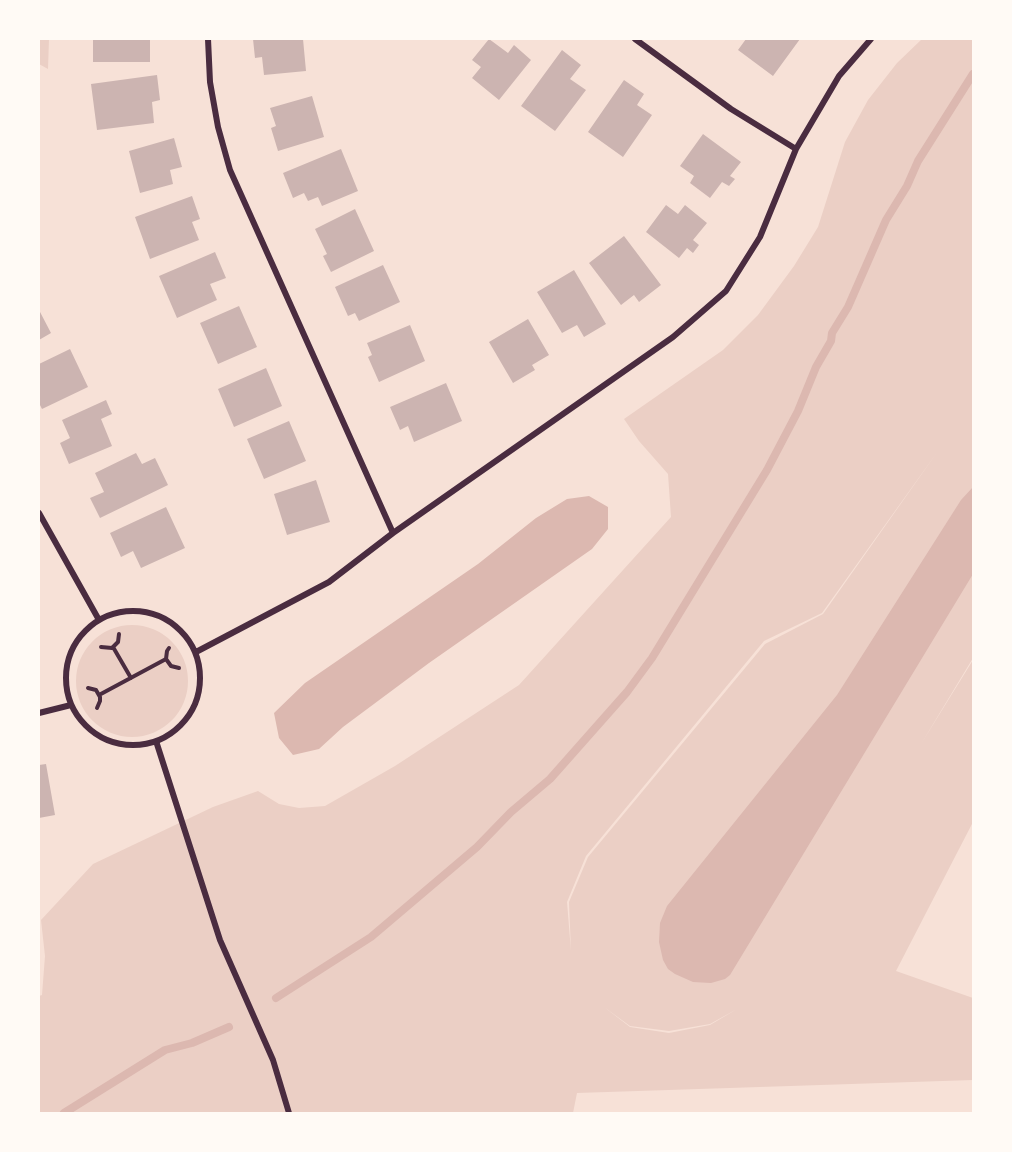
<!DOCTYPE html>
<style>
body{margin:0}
#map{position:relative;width:1012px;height:1152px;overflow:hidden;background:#f7e1d7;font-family:Georgia,serif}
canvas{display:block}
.frame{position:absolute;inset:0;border:40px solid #fffaf5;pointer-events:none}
</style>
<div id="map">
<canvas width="1012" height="1152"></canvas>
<div class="frame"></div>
</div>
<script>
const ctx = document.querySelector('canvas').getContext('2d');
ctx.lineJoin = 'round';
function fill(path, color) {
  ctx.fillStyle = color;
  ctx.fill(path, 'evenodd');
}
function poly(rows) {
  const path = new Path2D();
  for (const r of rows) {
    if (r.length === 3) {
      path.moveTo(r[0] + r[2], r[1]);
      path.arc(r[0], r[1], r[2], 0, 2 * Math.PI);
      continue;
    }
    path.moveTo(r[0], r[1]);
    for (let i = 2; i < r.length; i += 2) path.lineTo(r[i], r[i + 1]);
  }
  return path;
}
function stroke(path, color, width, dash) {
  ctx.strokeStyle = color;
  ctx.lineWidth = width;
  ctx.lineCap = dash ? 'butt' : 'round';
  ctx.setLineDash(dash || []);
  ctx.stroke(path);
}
fill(poly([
 [39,39,49,39,48,69,39,64],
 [922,39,973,39,973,658,921,744,973,660,973,822,896,971,973,998,973,1080,577,1093,573,1113,39,1113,39,996,42,995,45,956,41,920,93,864,213,807,258,791,279,804,299,808,325,806,395,766,519,685,671,517,668,474,639,441,624,419,723,350,758,315,794,266,818,227,845,142,868,100,897,63],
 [938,451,823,614,765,644,588,857,569,902,571,951,567,902,586,856,764,641,822,613],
 [604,1007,630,1026,669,1031,710,1024,737,1009,710,1025,669,1033,630,1027],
 [132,681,56]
]), '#ebcfc5');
fill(poly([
 [973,487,973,574,730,975,725,979,711,983,693,982,675,974,668,969,663,960,659,942,660,923,667,906,837,695,961,500],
 [589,496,608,507,608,529,592,549,429,663,343,727,319,749,293,755,279,738,274,713,305,683,478,564,536,518,567,499]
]), '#dcb8b0');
stroke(poly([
 [276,998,371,937,477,847,511,812,550,779,627,692,652,658,767,470,798,411,816,367,831,341,832,333,848,307,886,220,907,186,918,161,973,74],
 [64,1113,165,1050,192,1043,229,1027]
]), '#dcb8b0', 8);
fill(poly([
 [93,39,150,39,150,62,93,62],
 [253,39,303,39,306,71,264,75,262,57,255,58],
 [489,39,508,53,514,45,531,60,499,100,472,78,481,67,472,60],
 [746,39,800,39,773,76,738,50],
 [562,50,581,65,570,79,586,90,555,131,521,106],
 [157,75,160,100,152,102,154,123,97,130,91,84],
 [624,80,644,94,637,105,652,115,623,157,588,132],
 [312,96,324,137,278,151,271,128,276,126,270,108],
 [703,134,741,162,730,176,735,179,729,186,722,182,710,198,690,183,694,176,680,166],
 [174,138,182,167,170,170,173,184,140,193,129,151],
 [341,149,358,191,322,206,318,197,308,201,304,193,293,198,283,173],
 [192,196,200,219,192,222,199,240,150,259,135,217],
 [666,205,678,214,685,205,707,223,693,240,699,245,693,253,687,248,679,258,646,232],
 [355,209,374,251,331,272,323,256,327,254,315,229],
 [624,236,661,285,639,302,634,295,621,305,589,263],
 [215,252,226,278,210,284,217,300,177,318,159,276],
 [383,265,400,302,359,321,355,313,348,316,335,287],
 [574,270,606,324,584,337,577,325,562,333,537,292],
 [239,306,257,347,218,364,200,323],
 [39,310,51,333,39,340],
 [528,319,549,355,532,365,535,370,513,383,489,342],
 [410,325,425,361,379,382,368,357,372,355,367,343],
 [70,349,88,387,42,409,39,403,39,364],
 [266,368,282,406,234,427,218,389],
 [446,383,462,421,414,442,408,426,400,430,390,407],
 [106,400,112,414,101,419,112,446,69,464,60,443,70,438,62,420],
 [289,421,306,461,264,479,247,439],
 [136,453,142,464,155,458,168,485,100,518,90,498,104,492,95,473],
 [316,480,330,522,287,535,274,494],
 [166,507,185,548,141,568,133,551,121,557,110,533],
 [46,764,55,815,39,818,39,765]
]), '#ccb4b1');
stroke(poly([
 [101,647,112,648,118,642,119,634],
 [113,647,131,678],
 [169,648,167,651,166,659,171,666,179,668],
 [88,688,96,690,100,697,100,701,97,708],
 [99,695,166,659]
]), '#4a2c40', 4);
stroke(poly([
 [208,39,210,82,218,127,230,170,393,533],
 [635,39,731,109,796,149],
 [39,513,99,620],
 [133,678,67],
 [196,652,329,582,393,533,673,337,726,291,760,237,796,149,839,76,871,39],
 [39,713,71,705],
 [156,741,220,940,273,1060,289,1113]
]), '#4a2c40', 6);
</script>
